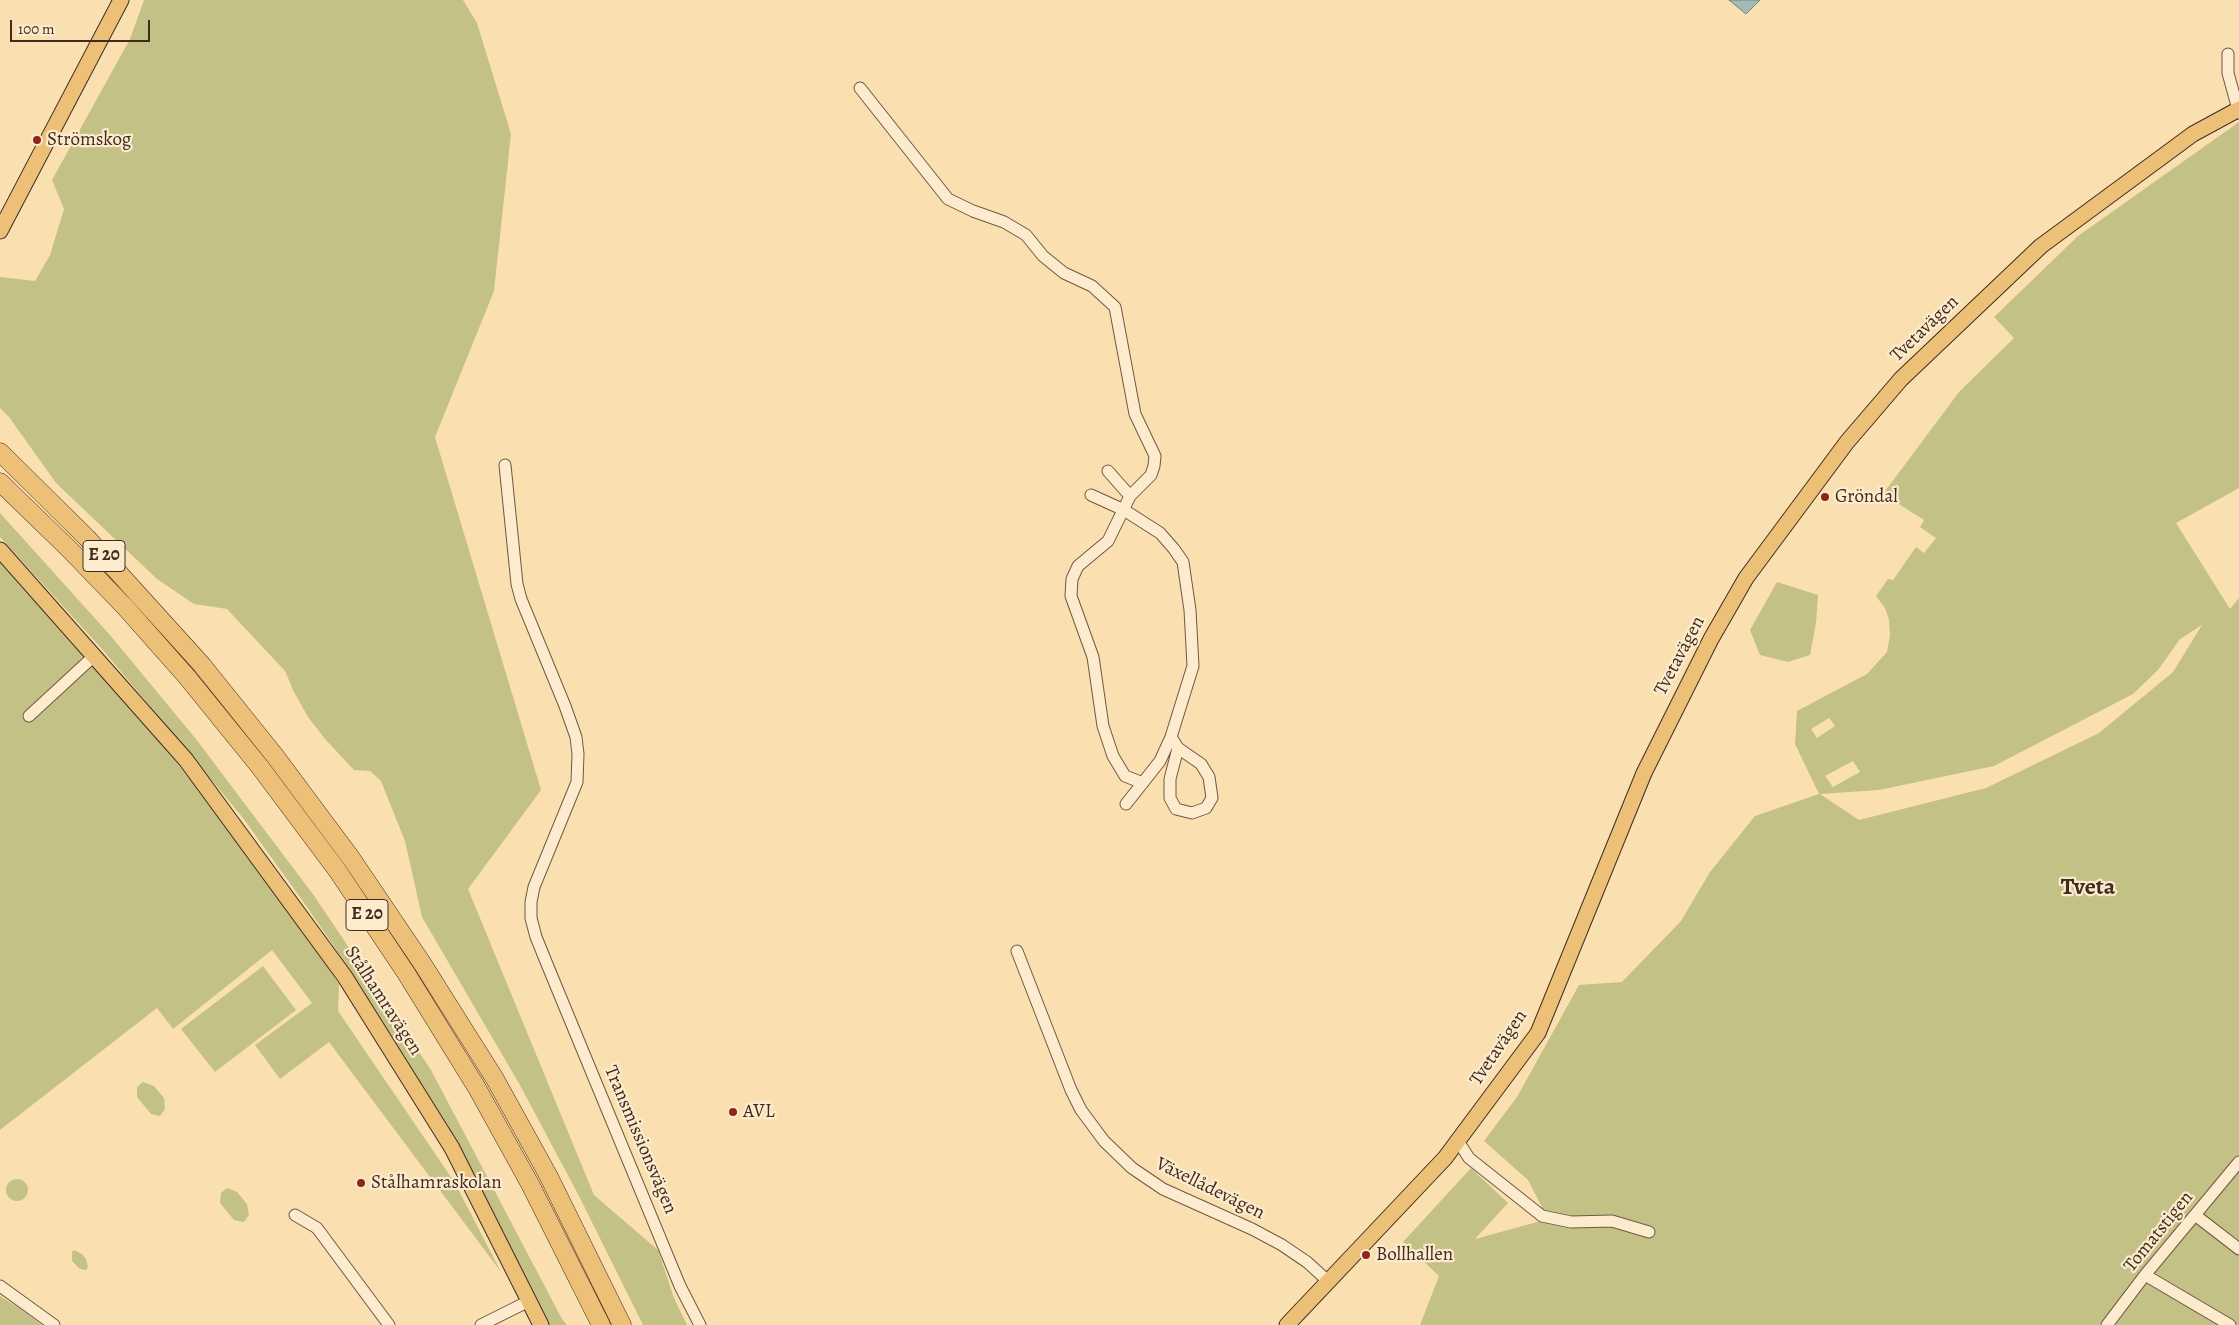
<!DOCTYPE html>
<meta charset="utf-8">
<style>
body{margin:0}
#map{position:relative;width:2239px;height:1325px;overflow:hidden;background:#fae0b0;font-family:Alegreya,serif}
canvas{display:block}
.scale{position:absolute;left:10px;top:20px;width:140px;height:22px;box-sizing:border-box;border:2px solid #412b21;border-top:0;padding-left:6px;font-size:15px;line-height:18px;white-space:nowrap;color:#412b21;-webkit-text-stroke:4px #fcebcc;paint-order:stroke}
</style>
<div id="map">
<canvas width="2239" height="1325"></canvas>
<div class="scale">100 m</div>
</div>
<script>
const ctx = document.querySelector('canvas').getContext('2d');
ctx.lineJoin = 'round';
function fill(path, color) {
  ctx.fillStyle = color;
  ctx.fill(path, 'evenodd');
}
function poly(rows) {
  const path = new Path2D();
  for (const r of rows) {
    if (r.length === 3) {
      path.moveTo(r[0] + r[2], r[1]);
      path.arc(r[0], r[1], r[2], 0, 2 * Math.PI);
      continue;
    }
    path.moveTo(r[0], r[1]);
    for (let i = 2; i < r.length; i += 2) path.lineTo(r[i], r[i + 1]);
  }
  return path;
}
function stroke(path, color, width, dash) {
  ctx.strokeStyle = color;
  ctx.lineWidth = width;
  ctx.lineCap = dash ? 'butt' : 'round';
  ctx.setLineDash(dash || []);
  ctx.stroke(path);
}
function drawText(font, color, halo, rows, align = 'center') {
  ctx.font = font + ' Alegreya,serif';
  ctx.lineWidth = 4.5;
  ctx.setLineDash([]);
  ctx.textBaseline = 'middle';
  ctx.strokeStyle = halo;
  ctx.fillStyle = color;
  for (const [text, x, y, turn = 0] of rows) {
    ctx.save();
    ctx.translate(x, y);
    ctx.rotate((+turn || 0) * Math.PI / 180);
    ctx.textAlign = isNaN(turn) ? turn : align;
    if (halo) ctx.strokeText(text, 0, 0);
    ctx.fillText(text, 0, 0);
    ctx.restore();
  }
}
fill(poly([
 [144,0,463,0,477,23,511,134,494,291,435,437,541,790,468,889,594,1195,658,1250,674,1298,687,1325,643,1325,579,1196,521,1087,422,917,405,841,381,781,370,771,354,770,325,739,308,717,294,692,285,671,227,609,194,604,157,579,56,483,9,417,0,408,0,277,35,281,50,255,64,209,52,180,130,39],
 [2239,122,2239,488,2176,523,2230,609,2239,598,2239,1325,1420,1325,1439,1276,1403,1242,1471,1168,1508,1203,1475,1239,1548,1219,1528,1180,1484,1141,1517,1097,1579,985,1622,982,1681,921,1710,872,1755,816,1819,794,1795,744,1797,711,1867,674,1887,652,1890,635,1889,620,1885,608,1876,596,1888,579,1893,580,1916,547,1924,553,1936,538,1920,527,1924,520,1883,494,1959,392,2014,338,1994,317,2078,236],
 [2202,625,2173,672,2099,733,1986,788,1859,820,1820,794,1879,790,1994,766,2133,694,2158,670,2180,639],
 [1829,718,1835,726,1817,738,1811,729],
 [1853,761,1860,772,1833,787,1825,776],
 [0,513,110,635,196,739,315,897,431,1070,562,1319,567,1325,548,1325,457,1144,352,973,307,907,243,818,190,754,102,649,0,537],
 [0,561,95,667,177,763,220,816,294,917,339,984,338,1011,455,1183,501,1272,329,1042,280,1079,255,1045,312,1003,272,950,173,1029,157,1008,0,1130],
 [1777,582,1818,595,1816,623,1810,655,1788,662,1760,655,1750,630],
 [263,966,296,1010,215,1072,181,1029],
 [143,1082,154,1086,164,1098,165,1109,160,1116,151,1114,137,1097,137,1087],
 [17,1190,11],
 [227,1188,237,1192,247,1204,249,1215,244,1222,234,1220,220,1203,221,1193],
 [74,1250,82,1254,86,1259,88,1267,86,1270,80,1269,72,1261,72,1252],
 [0,1296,19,1308,42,1325,0,1325]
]), '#c4c187');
const water = poly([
 [1729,0,1760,0,1746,14,1729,0]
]);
fill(water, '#a2bbb6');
stroke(water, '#7b817a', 1);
const minor = poly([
 [2228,54,2228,73,2239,113],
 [860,88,948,199,973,211,1004,222,1026,235,1043,256,1064,273,1092,286,1115,307,1135,414,1155,456,1154,466,1151,475,1130,496,1108,541,1078,566,1072,579,1071,596,1093,657,1103,726,1113,756,1125,776,1143,783],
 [505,465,517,584,521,599,565,706,576,737,578,754,577,782,534,887,531,902,531,918,536,937,549,969,680,1286,700,1325],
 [1108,471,1130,496],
 [1091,495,1124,510,1160,533,1174,549,1183,562,1190,610,1193,666,1171,737,1160,761,1126,804],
 [29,716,94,656],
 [1171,737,1178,748,1201,764,1209,777,1212,798,1206,808,1192,813,1176,809,1170,798,1170,779,1178,748],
 [1017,951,1071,1090,1081,1110,1104,1141,1132,1168,1163,1189,1252,1229,1282,1245,1307,1262,1329,1282],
 [1458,1141,1469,1158,1542,1216,1571,1222,1612,1221,1649,1232],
 [295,1215,317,1228,389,1325],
 [2195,1215,2239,1249],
 [2145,1275,2230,1325],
 [0,1286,54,1325],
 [481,1325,529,1301],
 [2107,1325,2145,1275,2239,1162]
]);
const major = poly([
 [0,231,121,0],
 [0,550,186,760,345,977,452,1148,541,1325],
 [1287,1325,1445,1158,1538,1033,1644,773,1711,639,1746,578,1847,442,1901,379,2041,246,2193,134,2239,109]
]);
const highway = poly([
 [0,452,87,538,202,665,275,756,351,858,422,963,495,1079,548,1175,622,1325],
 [0,482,70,550,125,607,187,677,260,767,337,870,406,973,477,1088,530,1184,601,1325]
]);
stroke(minor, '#6f5845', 13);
stroke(major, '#412b21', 17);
stroke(highway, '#412b21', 19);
stroke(minor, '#fcebcc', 11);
stroke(major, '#edc078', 15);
stroke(highway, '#edc078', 18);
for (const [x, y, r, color] of [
 [37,140,5,"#8f2418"],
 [1825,497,5,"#8f2418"],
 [733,1112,5,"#8f2418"],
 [361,1183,5,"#8f2418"],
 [1366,1255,5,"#8f2418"]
]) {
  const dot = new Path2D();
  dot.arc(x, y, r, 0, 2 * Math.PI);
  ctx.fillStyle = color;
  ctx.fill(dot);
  stroke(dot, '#fcebcc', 2);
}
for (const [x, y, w] of [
 [104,556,42],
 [367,915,42]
]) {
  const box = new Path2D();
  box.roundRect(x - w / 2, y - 15.5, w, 31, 4);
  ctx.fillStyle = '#fcebcc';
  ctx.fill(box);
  stroke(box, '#412b21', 1);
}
drawText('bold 18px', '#412b21', null, [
 ["E 20",104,556],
 ["E 20",367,915]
]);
drawText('19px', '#412b21', '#fcebcc', [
 ["Strömskog",47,140],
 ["Gröndal",1835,497],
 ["AVL",743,1112],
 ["Stålhamraskolan",371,1183],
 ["Bollhallen",1376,1255]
], 'left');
drawText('19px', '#412b21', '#fcebcc', [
 ["Tvetavägen",1925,329,-44],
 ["Tvetavägen",1680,656,-62],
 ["Stålhamravägen",383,1001,57],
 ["Tvetavägen",1499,1048,-56],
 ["Transmissionsvägen",640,1140,67],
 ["Växellådevägen",1210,1189,26],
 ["Tomatstigen",2159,1232,-51]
]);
drawText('bold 24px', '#412b21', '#fcebcc', [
 ["Tveta",2088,888]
]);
</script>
